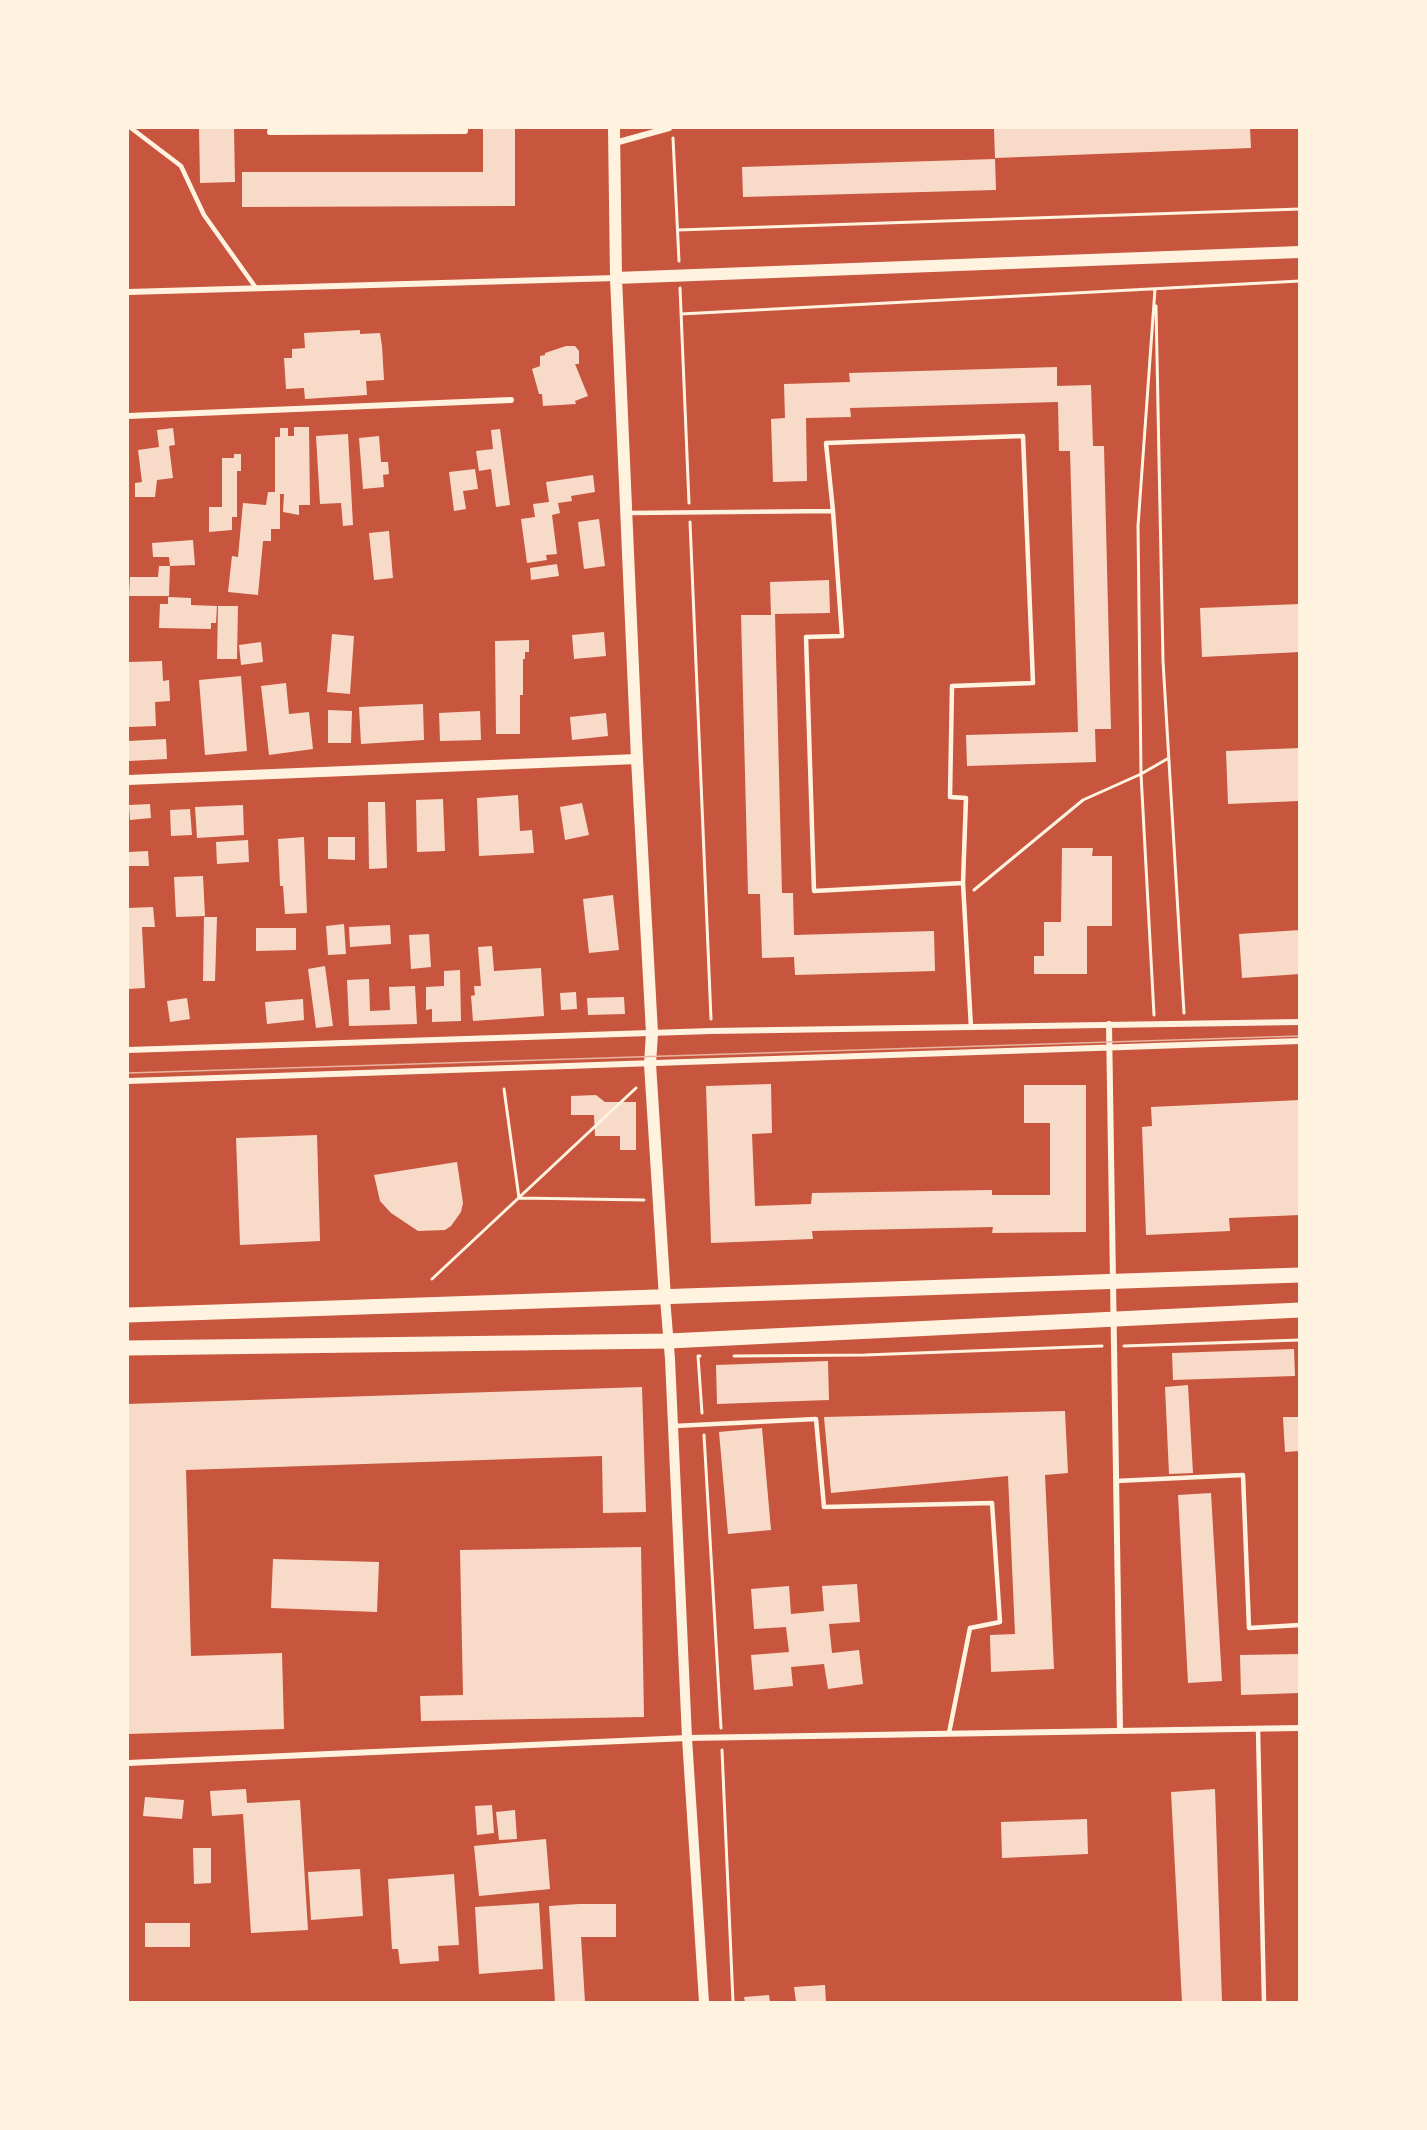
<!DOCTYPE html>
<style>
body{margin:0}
#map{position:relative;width:1427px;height:2130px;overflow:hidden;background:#c8553d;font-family:Rubik,sans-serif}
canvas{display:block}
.frame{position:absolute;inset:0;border:129px solid #fff3e0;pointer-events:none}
</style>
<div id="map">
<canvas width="1427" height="2130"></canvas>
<div class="frame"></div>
</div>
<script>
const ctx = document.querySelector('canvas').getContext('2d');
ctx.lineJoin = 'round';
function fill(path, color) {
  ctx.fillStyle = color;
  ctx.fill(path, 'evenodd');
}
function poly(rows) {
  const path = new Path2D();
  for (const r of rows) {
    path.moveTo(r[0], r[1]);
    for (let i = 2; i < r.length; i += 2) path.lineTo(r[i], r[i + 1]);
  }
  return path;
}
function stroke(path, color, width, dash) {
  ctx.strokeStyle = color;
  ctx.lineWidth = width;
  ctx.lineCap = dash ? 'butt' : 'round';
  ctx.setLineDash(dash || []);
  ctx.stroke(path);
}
fill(poly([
 [199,128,234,128,235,182,200,183],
 [483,128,515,128,515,206,242,207,242,172,483,172],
 [994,128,1250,128,1251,148,995,158],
 [995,159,996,190,743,197,742,167],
 [360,330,360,334,380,333,382,346,384,380,366,381,367,395,305,399,304,388,286,389,284,358,292,358,292,349,305,348,304,333],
 [566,346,575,346,579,351,579,364,575,364,588,396,575,401,576,404,543,406,542,394,539,394,532,369,540,366,540,356,545,355,545,353],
 [1057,367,1057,386,1091,385,1093,446,1104,446,1111,729,1095,729,1096,762,967,766,966,735,1078,732,1070,451,1059,451,1058,402,850,408,851,417,806,418,807,481,773,482,771,419,785,418,784,384,850,382,849,373],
 [294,427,309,427,310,505,299,505,299,515,283,512,284,494,280,494,280,529,271,529,271,541,263,541,258,595,228,592,232,556,238,557,243,503,266,505,268,492,275,492,275,437,280,437,280,428,288,428,288,436,294,436],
 [173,428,175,445,169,446,173,478,157,480,155,497,135,497,135,483,142,482,138,450,159,447,157,430],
 [500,429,510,505,496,507,491,469,479,471,476,451,493,449,491,430],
 [348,434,353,525,343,526,341,503,320,504,316,436],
 [379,436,381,462,388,462,389,474,383,475,384,487,363,489,359,438],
 [234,454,241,454,241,471,237,471,237,517,232,517,232,530,209,532,209,507,222,507,222,458,234,458],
 [475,469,478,489,463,491,466,509,454,511,449,472],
 [593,475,595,492,571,496,572,501,558,503,560,513,552,515,557,554,546,555,547,560,527,563,521,519,535,517,533,504,549,502,546,482],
 [599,519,605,566,584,569,578,522],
 [389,531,393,578,374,580,369,533],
 [193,540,195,565,170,566,169,557,153,557,152,543],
 [557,564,559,576,531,580,530,568],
 [159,566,170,566,169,596,129,596,130,577,158,577],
 [829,580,830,613,775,614,782,893,793,893,794,935,934,931,935,971,795,975,794,957,762,958,760,894,748,894,741,615,771,615,770,582],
 [168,597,191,598,191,605,217,606,216,623,211,623,211,629,159,628,160,604,168,604],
 [1300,604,1300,652,1202,657,1200,608],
 [218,606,238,606,237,659,217,659],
 [604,632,606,656,574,659,572,635],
 [332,634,354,636,350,694,327,692],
 [529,640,529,652,525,652,525,659,523,659,523,695,520,695,520,734,496,734,495,641],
 [261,642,263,662,241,665,239,645],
 [162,661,163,681,169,680,170,701,155,702,156,726,129,727,128,662],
 [241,676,247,751,205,755,199,680],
 [286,683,289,714,309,712,313,749,269,755,261,686],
 [423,704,424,740,361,744,359,707],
 [328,710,352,711,351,743,328,743],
 [480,711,481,740,440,741,439,713],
 [606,713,608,736,572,740,570,717],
 [166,739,167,759,129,761,128,741],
 [1300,748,1300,801,1228,804,1226,751],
 [518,795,520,831,532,830,534,853,479,856,477,798],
 [443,799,445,851,417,852,416,800],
 [368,802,385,802,387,868,369,869],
 [582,803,589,835,565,840,560,807],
 [150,804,151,818,130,820,129,805],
 [243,805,244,835,197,838,195,807],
 [190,809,192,835,171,836,170,810],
 [304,837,307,913,285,914,283,886,280,886,278,839],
 [328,837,355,837,355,860,328,859],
 [248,840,249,862,217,864,216,842],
 [1062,848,1093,848,1092,856,1112,856,1112,926,1087,926,1087,974,1034,974,1034,956,1044,956,1044,922,1061,922],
 [148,851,149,866,128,866,128,852],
 [203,876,205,916,176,917,174,877],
 [613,895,619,950,589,953,583,899],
 [153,907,155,927,142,927,145,988,128,989,128,908],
 [204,917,217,917,215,981,203,981],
 [344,924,346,954,328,955,326,926],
 [390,925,391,944,350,947,349,927],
 [256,928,296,928,296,950,256,951],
 [1300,930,1300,974,1242,978,1239,934],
 [429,934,431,967,411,969,409,935],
 [492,946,494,971,541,968,544,1016,473,1021,471,996,475,995,474,986,481,986,478,947],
 [325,966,333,1026,316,1028,308,969],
 [460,970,461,1021,432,1022,432,1009,426,1010,426,987,444,986,444,971],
 [369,979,370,1011,390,1010,389,987,415,986,417,1024,349,1026,347,980],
 [576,992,577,1009,561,1010,560,993],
 [624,997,625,1014,588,1015,587,998],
 [187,998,190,1019,170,1022,167,1001],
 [303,999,304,1020,267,1024,265,1002],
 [771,1084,772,1133,752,1134,755,1206,811,1204,812,1193,992,1190,992,1195,1050,1195,1050,1123,1024,1123,1024,1085,1086,1085,1086,1232,992,1233,993,1227,812,1231,813,1239,711,1243,706,1086],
 [596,1095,605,1102,636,1102,636,1150,620,1150,620,1136,595,1136,594,1115,571,1115,571,1096],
 [1300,1100,1300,1215,1229,1218,1230,1231,1146,1235,1142,1127,1152,1126,1151,1107],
 [317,1135,320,1241,240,1245,236,1138],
 [457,1162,463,1203,461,1212,451,1226,445,1230,418,1231,391,1213,380,1201,374,1175],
 [1294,1349,1295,1376,1173,1380,1172,1353],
 [828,1361,829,1400,717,1404,716,1365],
 [1188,1385,1193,1473,1169,1474,1165,1387],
 [642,1387,646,1512,603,1513,602,1456,186,1470,191,1656,282,1653,284,1729,128,1734,128,1404],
 [1065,1411,1068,1473,1045,1475,1054,1669,991,1672,990,1635,1015,1634,1008,1476,831,1493,824,1417],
 [1283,1417,1300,1417,1300,1451,1285,1452],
 [762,1428,771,1530,728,1534,719,1432],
 [1211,1493,1222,1681,1188,1683,1178,1495],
 [641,1547,644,1717,421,1721,420,1696,463,1695,460,1550],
 [273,1559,379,1562,377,1612,271,1608],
 [857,1584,860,1622,829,1624,832,1653,859,1650,863,1684,828,1689,824,1664,791,1667,793,1686,754,1690,751,1655,789,1652,786,1627,754,1629,751,1589,789,1586,791,1614,824,1611,822,1586],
 [1300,1654,1300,1693,1241,1695,1240,1655],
 [246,1789,247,1803,300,1800,308,1930,251,1933,243,1814,212,1816,210,1791],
 [1215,1789,1222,2002,1182,2002,1171,1792],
 [145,1797,184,1800,182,1819,143,1816],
 [492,1805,494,1833,477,1835,475,1806],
 [515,1810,517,1839,499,1840,496,1812],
 [1087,1819,1088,1854,1002,1858,1001,1822],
 [546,1839,550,1889,479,1896,474,1846],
 [193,1848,211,1848,211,1883,194,1884],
 [360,1869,363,1916,311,1920,308,1872],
 [454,1874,459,1945,438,1946,439,1961,400,1964,398,1949,392,1949,388,1879],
 [539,1903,543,1969,479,1974,475,1907],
 [579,1904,616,1904,616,1937,581,1937,585,2002,555,2002,549,1906],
 [145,1923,190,1923,190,1947,145,1947],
 [825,1985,826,2002,796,2002,794,1987],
 [769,1995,770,2002,745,2002,744,1997]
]), '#f7dbc8');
stroke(poly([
 [673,138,679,261],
 [678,230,1300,209],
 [680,288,689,503],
 [1156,306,1163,661,1184,1013],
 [681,314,1300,281],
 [690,522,711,1019],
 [974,890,1083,800,1141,774,1167,759],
 [1154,1015,1141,774,1138,526,1155,289],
 [504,1089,519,1198,644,1200],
 [432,1279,636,1088],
 [1124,1346,1300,1340],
 [700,1356,698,1356,702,1413],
 [734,1356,865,1355,1102,1346],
 [704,1435,721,1728],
 [722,1750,733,2002]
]), '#fff3e0', 3);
stroke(poly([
 [131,128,181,166,204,215,256,288],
 [629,513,833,511,826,443,1023,436,1033,683,952,686,950,797,966,798,963,883,814,891,806,637,842,636,833,511],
 [963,883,971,1028],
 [674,1426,816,1419,824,1507,992,1503,1000,1622,970,1628,949,1733],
 [1116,1481,1243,1475,1249,1628,1300,1625],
 [1258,1729,1264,2002]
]), '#fff3e0', 4.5);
stroke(poly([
 [271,128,270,132,465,131,465,128],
 [615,143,669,128],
 [128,292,616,278],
 [128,416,511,400],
 [1109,1024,1120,1731],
 [128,1050,711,1031,1300,1022],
 [128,1081,1300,1041],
 [128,1763,687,1738,1300,1728]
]), '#fff3e0', 6);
stroke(poly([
 [128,780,637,759],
 [665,1298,670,1359,687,1738,704,2002]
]), '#fff3e0', 10);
stroke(poly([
 [614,128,616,278,637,759,652,1033,650,1064,665,1298],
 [616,278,1300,252]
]), '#fff3e0', 12);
stroke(poly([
 [128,1315,1300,1275],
 [128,1348,669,1341,1300,1310]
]), '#fff3e0', 15);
stroke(poly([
 [128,1073,1300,1036]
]), '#e9b49f', 1.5);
</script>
